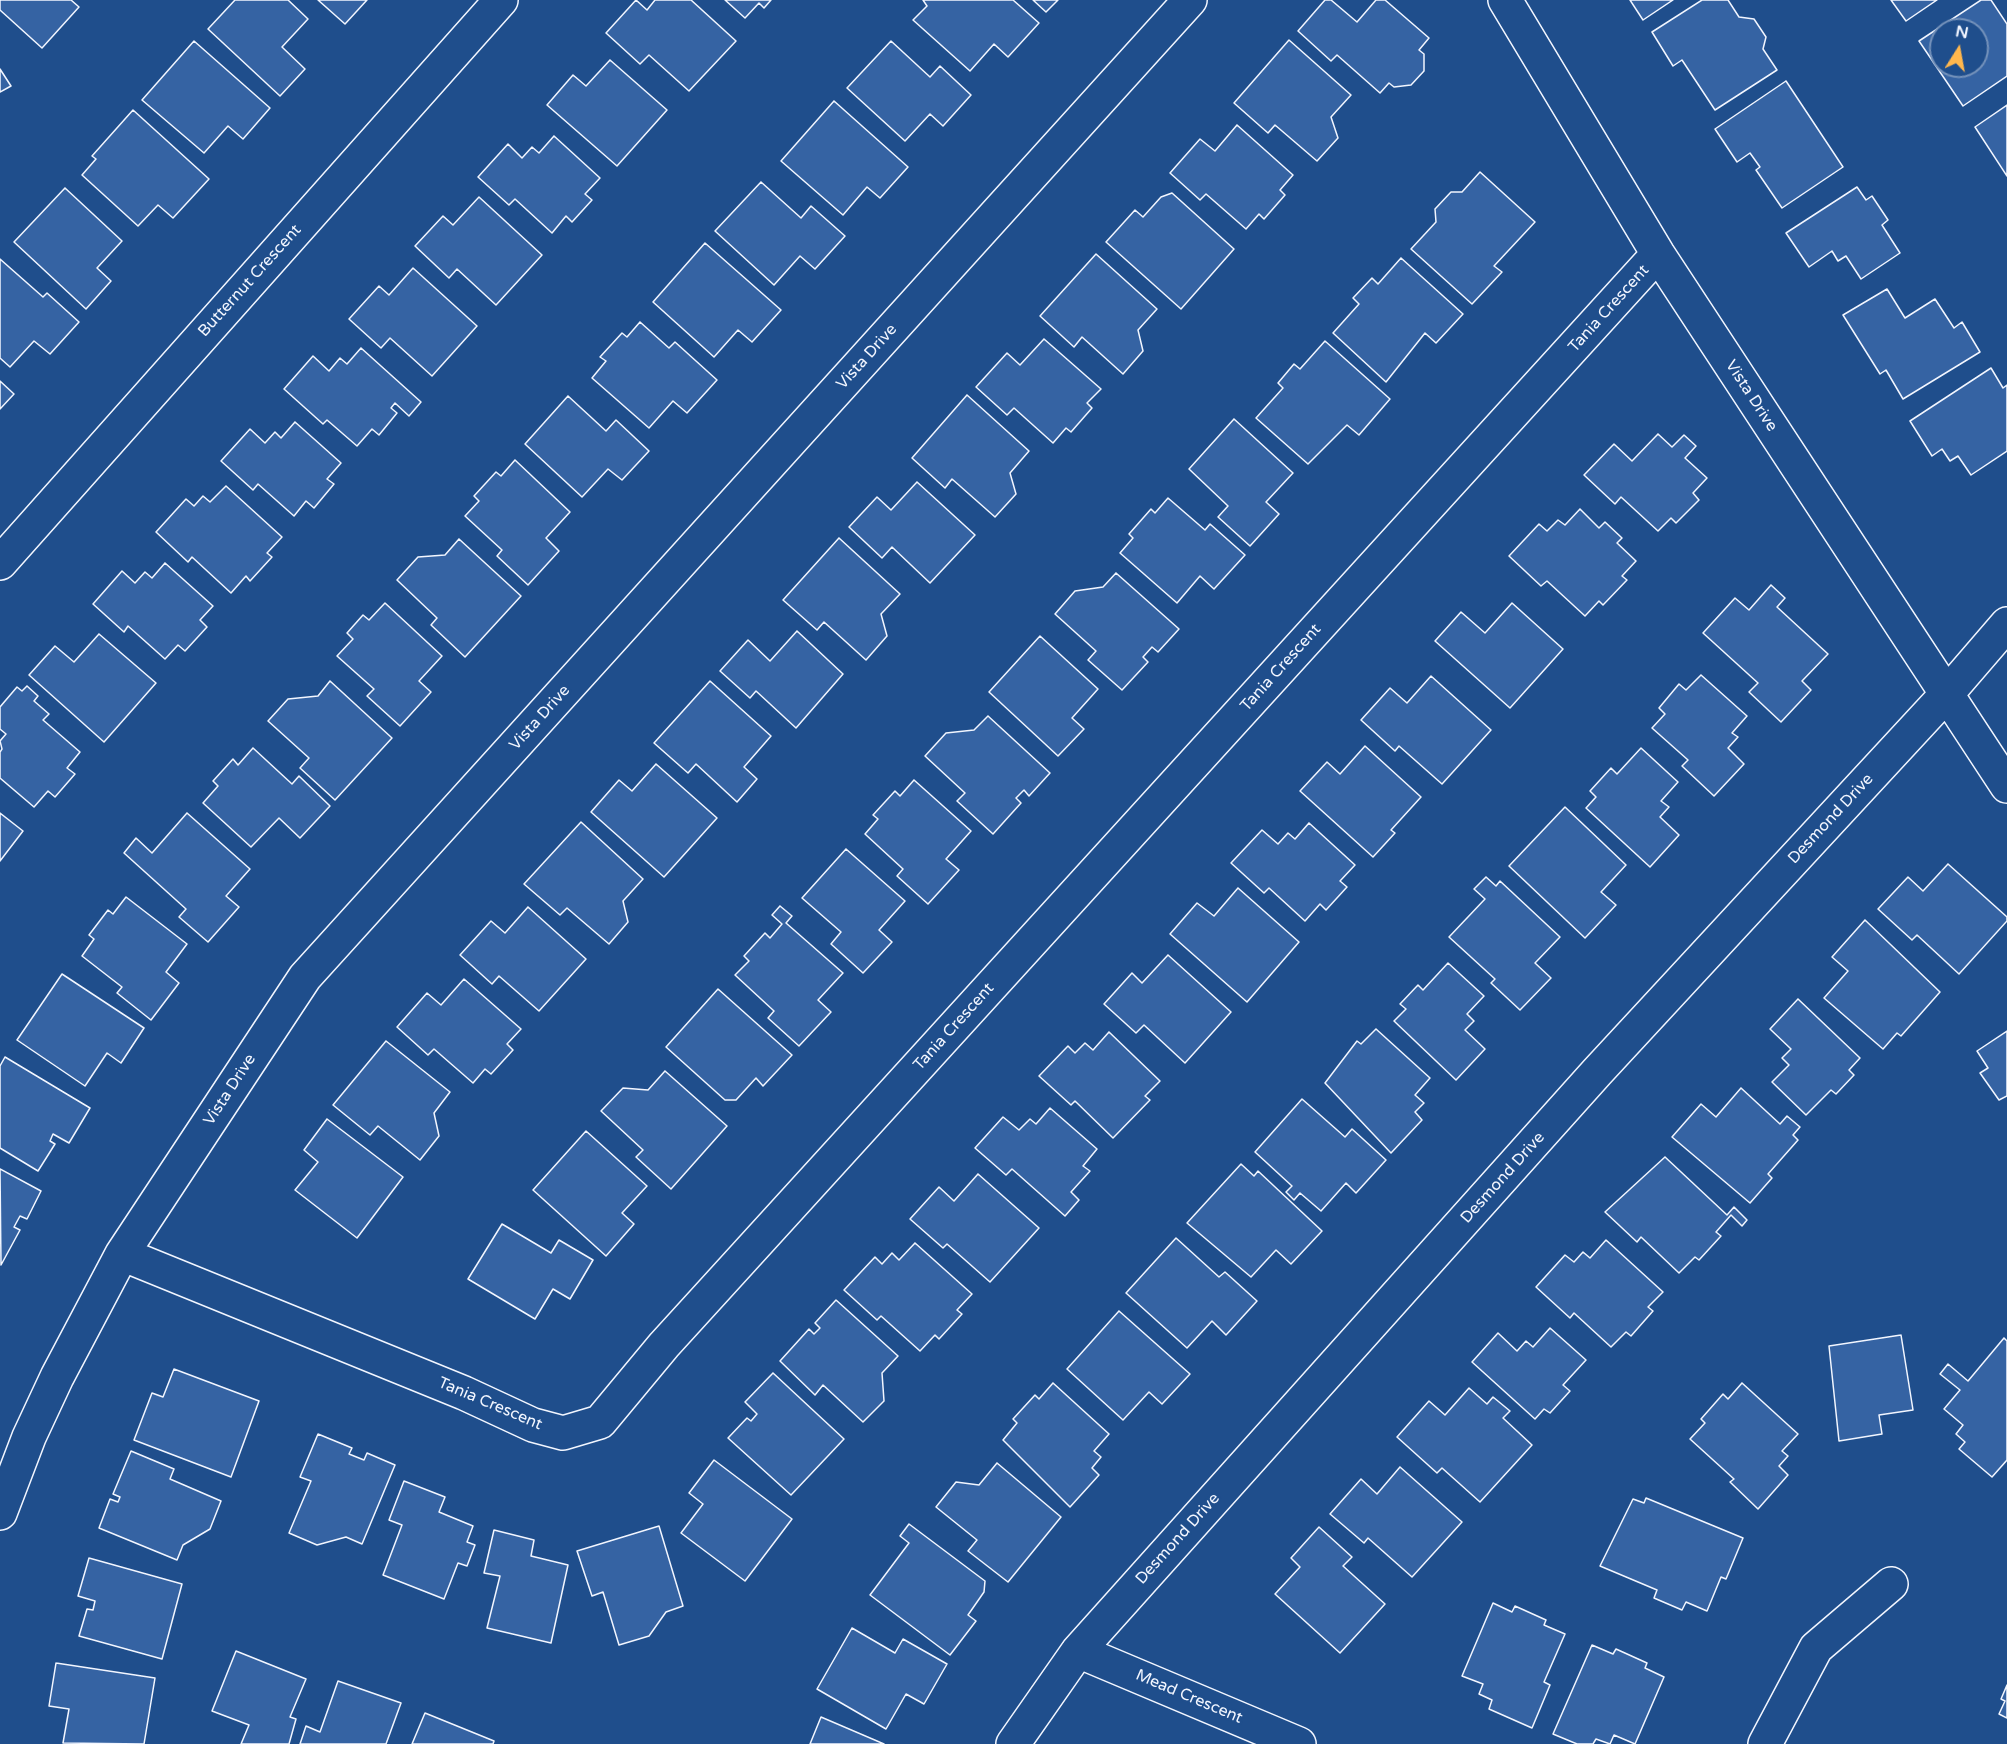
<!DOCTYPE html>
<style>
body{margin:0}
#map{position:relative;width:2007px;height:1744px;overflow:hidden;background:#1f4e8c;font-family:"Varela Round",sans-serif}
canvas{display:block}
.north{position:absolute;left:1929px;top:18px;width:60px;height:60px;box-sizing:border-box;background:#1f4e8c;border:2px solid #7391ba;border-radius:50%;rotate:11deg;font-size:16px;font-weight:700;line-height:24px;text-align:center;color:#f2f6ff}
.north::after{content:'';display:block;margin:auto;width:21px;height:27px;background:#ffb74d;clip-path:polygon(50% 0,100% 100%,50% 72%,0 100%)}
</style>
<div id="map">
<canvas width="2007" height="1744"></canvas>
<div class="north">N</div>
</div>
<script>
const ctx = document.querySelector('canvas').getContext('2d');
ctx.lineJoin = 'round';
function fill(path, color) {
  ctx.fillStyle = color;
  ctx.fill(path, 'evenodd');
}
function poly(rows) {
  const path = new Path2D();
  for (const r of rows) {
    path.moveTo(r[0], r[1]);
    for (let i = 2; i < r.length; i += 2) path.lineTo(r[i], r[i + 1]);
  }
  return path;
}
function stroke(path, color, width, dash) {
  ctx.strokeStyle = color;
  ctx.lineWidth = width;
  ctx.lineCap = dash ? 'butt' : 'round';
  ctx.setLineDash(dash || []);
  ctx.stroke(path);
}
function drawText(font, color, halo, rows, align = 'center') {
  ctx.font = font + ' "Varela Round",sans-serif';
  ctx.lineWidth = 4.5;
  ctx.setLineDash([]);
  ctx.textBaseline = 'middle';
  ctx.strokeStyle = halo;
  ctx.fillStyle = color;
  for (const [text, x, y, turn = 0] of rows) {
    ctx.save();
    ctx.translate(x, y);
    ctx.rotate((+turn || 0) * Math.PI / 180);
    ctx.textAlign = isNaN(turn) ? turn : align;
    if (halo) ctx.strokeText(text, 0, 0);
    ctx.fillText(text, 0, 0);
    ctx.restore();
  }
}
const building = poly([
 [0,0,71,0,79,7,42,48,0,10,0,0],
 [235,0,288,0,308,19,282,47,305,69,280,96,208,29,235,0],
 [318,0,367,0,345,24,318,0],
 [636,0,647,10,655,0,691,0,736,41,689,91,649,55,640,64,606,33,636,0],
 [725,0,771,0,764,8,759,3,745,18,725,0],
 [923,0,1013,0,1039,23,1008,57,994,44,970,71,913,20,927,6,923,0],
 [1033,0,1058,0,1046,12,1033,0],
 [1325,0,1331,0,1357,22,1376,0,1385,0,1429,38,1419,50,1424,54,1424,71,1411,85,1394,87,1389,83,1380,93,1337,55,1331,61,1298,31,1325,0],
 [1630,0,1673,0,1643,20,1630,0],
 [1702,0,1728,0,1739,17,1754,19,1766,37,1763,49,1777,70,1715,110,1682,60,1673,66,1652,32,1702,0],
 [1891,0,1937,0,1906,21,1891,0],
 [1981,0,1991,0,2007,24,2007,76,1963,106,1919,41,1981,0],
 [1941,30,1977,30,1977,66,1941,66,1941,30],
 [1289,40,1351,95,1331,117,1338,138,1317,161,1275,125,1268,133,1234,103,1289,40],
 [194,41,270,108,243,139,228,126,204,153,142,100,194,41],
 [891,41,930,77,940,66,971,95,943,126,930,114,905,141,847,88,891,41],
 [610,60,667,110,617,166,547,105,573,75,586,86,610,60],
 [0,69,11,86,0,92,0,69],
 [1786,81,1843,167,1782,208,1756,170,1760,167,1750,153,1737,162,1715,129,1786,81],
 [834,101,908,167,880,198,867,187,843,215,781,161,834,101],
 [2007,105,2007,176,1975,127,2007,105],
 [133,110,209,179,173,218,158,205,138,226,82,175,96,159,92,156,133,110],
 [1237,125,1293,175,1280,190,1285,195,1264,219,1259,214,1246,229,1206,194,1200,200,1170,173,1200,139,1215,151,1237,125],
 [554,136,600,178,585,194,592,200,572,222,566,216,552,233,515,199,509,205,478,177,508,144,522,158,532,147,539,153,554,136],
 [1480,172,1535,222,1494,266,1502,272,1472,304,1411,249,1436,222,1435,209,1451,192,1462,192,1480,172],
 [761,182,801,218,811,206,845,236,815,269,800,256,774,285,715,231,761,182],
 [1857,187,1866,200,1872,196,1888,220,1882,225,1900,253,1861,279,1846,256,1838,261,1832,251,1809,267,1786,233,1857,187],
 [65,188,122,241,97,268,111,281,86,309,14,242,65,188],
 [1172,193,1234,249,1181,309,1106,242,1135,210,1143,217,1161,197,1172,193],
 [479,197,542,255,496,305,457,269,449,278,415,246,443,216,453,225,479,197],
 [705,243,781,310,752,342,738,330,714,357,653,302,705,243],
 [1096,254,1157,309,1138,330,1143,351,1123,374,1082,337,1074,347,1040,316,1096,254],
 [1401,258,1463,314,1436,343,1425,333,1386,382,1333,333,1359,304,1353,298,1372,278,1378,284,1401,258],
 [0,259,43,297,47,293,79,322,50,354,34,341,10,367,0,358,0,259],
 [413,268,477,326,432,376,390,338,381,348,349,319,379,286,389,295,413,268],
 [1887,289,1905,318,1935,299,1954,328,1962,322,1980,352,1903,399,1886,370,1880,374,1843,315,1887,289],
 [640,322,669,348,675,342,717,380,687,413,673,401,649,428,592,378,606,361,600,357,622,333,627,337,640,322],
 [1044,339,1101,389,1087,403,1092,408,1071,432,1066,428,1053,443,1014,408,1007,415,976,387,1007,353,1020,365,1044,339],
 [1325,341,1390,399,1359,435,1347,425,1308,464,1256,418,1283,388,1278,383,1294,364,1300,369,1325,341],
 [361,348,421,402,409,416,395,403,391,408,397,413,379,435,372,429,357,446,327,420,323,424,284,389,313,356,329,371,340,358,347,364,361,348],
 [1991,368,2003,388,2007,385,2007,451,1971,475,1958,456,1950,461,1942,449,1932,456,1910,421,1991,368],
 [0,381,14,394,0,409,0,381],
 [967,395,1029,451,1010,473,1016,494,995,517,952,479,945,488,912,458,967,395],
 [568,396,606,431,616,420,649,451,622,480,608,469,582,497,525,444,568,396],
 [1234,419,1293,473,1266,502,1279,514,1250,546,1218,517,1228,506,1189,469,1234,419],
 [295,422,341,463,327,479,334,484,314,508,306,501,294,516,258,484,253,490,221,461,250,429,265,443,275,432,281,438,295,422],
 [1658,434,1672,447,1684,435,1696,446,1685,458,1707,478,1693,493,1699,500,1676,523,1671,518,1658,531,1621,497,1615,504,1584,475,1614,444,1632,461,1658,434],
 [515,460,570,512,546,538,559,551,528,585,497,556,502,550,465,516,479,501,474,496,496,472,501,476,515,460],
 [917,482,975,535,930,583,892,547,882,558,849,527,877,497,891,510,917,482],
 [226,486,282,537,267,553,272,557,250,581,246,576,231,593,192,557,188,562,156,532,186,499,194,506,203,496,210,502,226,486],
 [1168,498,1205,530,1210,524,1245,555,1214,589,1200,576,1177,603,1120,553,1133,538,1129,534,1151,509,1155,513,1168,498],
 [1580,509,1599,528,1605,522,1622,538,1617,543,1636,561,1622,576,1627,580,1603,605,1599,601,1585,616,1547,581,1541,586,1509,556,1539,524,1547,531,1558,520,1565,525,1580,509],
 [839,538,900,594,881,614,887,636,866,660,824,622,817,630,783,600,839,538],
 [459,539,521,596,465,657,431,625,437,618,397,580,418,557,445,555,459,539],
 [165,563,213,606,200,620,207,627,185,651,178,645,165,659,128,626,124,632,93,604,122,571,135,583,145,572,152,578,165,563],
 [1116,573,1179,629,1158,652,1152,647,1143,657,1148,662,1122,690,1088,660,1096,651,1055,614,1075,591,1103,587,1116,573],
 [1771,585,1785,598,1777,607,1828,654,1802,681,1811,690,1781,722,1749,692,1758,683,1703,633,1735,598,1749,610,1771,585],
 [385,603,442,656,419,681,431,692,400,726,367,696,374,689,337,656,353,639,347,633,363,615,369,620,385,603],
 [1512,603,1563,649,1510,708,1435,641,1461,612,1485,633,1512,603],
 [797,631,843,674,796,728,756,691,750,698,720,671,748,640,770,661,797,631],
 [99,634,156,683,104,742,29,675,55,646,74,662,99,634],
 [1040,636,1098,689,1072,718,1084,729,1058,756,989,692,1040,636],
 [1701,675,1747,716,1732,733,1738,737,1728,748,1744,764,1714,796,1682,766,1688,760,1652,728,1665,714,1659,708,1679,684,1686,690,1701,675],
 [1431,676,1491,730,1442,784,1399,746,1395,751,1361,720,1390,688,1407,703,1431,676],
 [330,681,392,738,335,800,300,768,309,758,268,721,288,699,318,696,330,681],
 [710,681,771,736,744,767,757,779,737,802,696,764,688,773,654,743,710,681],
 [27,686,38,696,34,701,49,714,43,720,80,752,67,768,75,774,55,797,48,791,34,807,0,778,0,752,2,749,0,741,6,734,0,729,0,707,17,687,22,691,27,686],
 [988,716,1050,773,1029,796,1024,790,1016,798,1021,803,993,834,957,801,965,793,925,756,946,733,974,730,988,716],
 [1365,746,1421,797,1391,830,1395,833,1373,857,1300,791,1327,762,1340,774,1365,746],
 [253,748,292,784,299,776,330,806,300,838,279,818,251,847,203,803,218,786,213,781,233,759,238,765,253,748],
 [1641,748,1678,782,1661,801,1669,807,1660,817,1679,835,1650,867,1586,808,1596,797,1590,791,1611,768,1617,774,1641,748],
 [656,764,717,818,664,877,591,812,619,780,632,791,656,764],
 [914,780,971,831,946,859,959,870,928,904,897,876,903,869,865,834,878,819,873,815,895,791,900,796,914,780],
 [1565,807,1626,865,1601,892,1616,905,1585,938,1509,866,1565,807],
 [0,813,23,831,0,861,0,813],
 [187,813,250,869,226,896,239,907,208,942,179,917,186,909,124,853,136,838,152,853,187,813],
 [581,822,643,879,623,901,628,922,609,944,567,908,560,915,524,884,581,822],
 [1309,823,1355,865,1340,881,1347,887,1326,910,1320,904,1305,921,1269,888,1264,893,1231,863,1262,830,1278,844,1288,833,1295,839,1309,823],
 [846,849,905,901,879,930,892,942,863,973,831,944,841,932,802,898,846,849],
 [1948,864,2007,917,2007,921,1959,974,1917,935,1912,940,1878,909,1908,877,1923,891,1948,864],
 [1486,877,1496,886,1500,881,1560,937,1535,963,1551,978,1520,1010,1491,983,1495,979,1449,937,1485,899,1474,889,1486,877],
 [1238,888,1299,942,1247,1002,1170,934,1197,903,1214,916,1238,888],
 [126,897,187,944,166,972,179,983,151,1020,117,993,122,987,82,956,94,939,89,935,108,910,113,914,126,897],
 [780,906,792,916,786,923,843,973,818,1000,831,1012,799,1046,768,1018,774,1011,735,975,749,961,744,956,765,933,770,938,782,924,772,915,780,906],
 [528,907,586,959,539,1011,499,976,492,984,460,955,491,921,505,933,528,907],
 [1865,920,1940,992,1901,1036,1897,1033,1883,1049,1824,998,1848,971,1832,957,1865,920],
 [1168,955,1231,1012,1185,1063,1144,1025,1136,1033,1104,1004,1132,973,1142,983,1168,955],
 [1448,963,1484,996,1467,1014,1474,1021,1465,1030,1485,1049,1456,1080,1394,1021,1406,1009,1400,1004,1418,985,1423,990,1448,963],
 [62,974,144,1028,121,1063,107,1053,85,1086,17,1040,62,974],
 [464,979,521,1029,507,1044,513,1050,491,1074,485,1069,473,1083,434,1049,428,1055,397,1027,427,993,441,1005,464,979],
 [718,989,792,1055,763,1086,756,1078,736,1100,725,1100,666,1047,718,989],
 [1798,999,1860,1058,1849,1070,1854,1075,1836,1094,1831,1090,1806,1115,1772,1082,1789,1065,1782,1058,1791,1049,1770,1029,1798,999],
 [1376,1029,1430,1078,1415,1095,1424,1103,1415,1112,1422,1120,1391,1153,1325,1083,1357,1041,1361,1044,1376,1029],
 [2007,1031,2007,1096,1999,1100,1980,1073,1988,1068,1977,1051,2007,1031],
 [1109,1032,1160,1081,1145,1096,1150,1100,1113,1138,1075,1101,1071,1105,1039,1076,1068,1046,1075,1053,1085,1043,1093,1050,1109,1032],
 [386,1041,450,1092,434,1113,439,1136,420,1160,378,1126,370,1135,333,1105,386,1041],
 [5,1057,90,1108,69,1143,53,1134,50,1141,55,1144,38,1171,0,1148,0,1066,5,1057],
 [665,1071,727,1126,671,1189,636,1157,643,1150,601,1111,623,1088,648,1090,665,1071],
 [1741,1088,1780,1124,1787,1116,1800,1127,1793,1135,1798,1140,1768,1174,1772,1178,1750,1203,1672,1137,1701,1104,1716,1117,1741,1088],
 [1302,1099,1345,1137,1352,1129,1386,1160,1356,1193,1346,1183,1321,1211,1300,1193,1294,1200,1286,1192,1292,1186,1255,1152,1302,1099],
 [1050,1108,1097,1149,1083,1166,1090,1171,1071,1192,1079,1200,1065,1216,1012,1169,1006,1175,975,1148,1003,1117,1019,1130,1030,1119,1036,1124,1050,1108],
 [327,1119,403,1177,357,1238,295,1190,318,1162,304,1150,327,1119],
 [586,1131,647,1186,622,1213,634,1224,606,1256,533,1190,586,1131],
 [1665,1157,1727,1215,1734,1207,1747,1220,1742,1226,1731,1215,1716,1232,1721,1236,1699,1260,1695,1257,1679,1273,1641,1237,1637,1242,1605,1212,1665,1157],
 [1241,1164,1254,1176,1258,1171,1322,1231,1291,1264,1276,1250,1251,1277,1187,1223,1241,1164],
 [0,1169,41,1191,27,1219,20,1216,14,1227,20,1230,1,1265,0,1169],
 [978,1174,1039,1228,990,1282,947,1244,943,1248,910,1219,939,1187,954,1201,978,1174],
 [502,1224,551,1253,559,1240,593,1260,570,1299,553,1289,535,1319,468,1279,502,1224],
 [1176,1238,1219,1277,1225,1272,1257,1301,1226,1335,1212,1321,1187,1348,1126,1293,1176,1238],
 [1606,1240,1663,1292,1648,1307,1653,1311,1631,1336,1626,1332,1611,1347,1574,1313,1570,1318,1536,1287,1565,1255,1574,1262,1583,1252,1590,1258,1606,1240],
 [915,1243,972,1294,957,1310,962,1314,939,1339,935,1335,920,1351,881,1316,877,1320,844,1290,875,1257,882,1264,892,1253,899,1260,915,1243],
 [836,1300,898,1356,882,1373,884,1401,863,1422,823,1385,815,1395,780,1361,809,1329,814,1334,820,1328,815,1323,836,1300],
 [1119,1311,1190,1374,1162,1404,1149,1392,1123,1420,1067,1369,1119,1311],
 [1550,1328,1586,1360,1563,1385,1570,1391,1550,1413,1544,1409,1535,1419,1472,1362,1498,1333,1517,1351,1526,1341,1533,1347,1550,1328],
 [1901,1335,1913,1410,1879,1415,1882,1434,1839,1441,1829,1346,1901,1335],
 [2004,1338,2007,1341,2007,1460,1992,1477,1959,1449,1965,1442,1956,1434,1963,1425,1944,1409,1960,1390,1940,1374,1948,1364,1968,1381,2004,1338],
 [174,1369,259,1401,231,1477,134,1440,152,1393,163,1397,174,1369],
 [773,1373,844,1439,791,1495,728,1438,747,1418,751,1421,757,1414,745,1402,773,1373],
 [1053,1383,1109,1434,1094,1451,1101,1457,1092,1468,1099,1475,1070,1507,1003,1440,1017,1423,1013,1419,1035,1395,1039,1399,1053,1383],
 [1742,1383,1798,1434,1782,1451,1788,1456,1779,1466,1788,1475,1758,1509,1730,1482,1734,1479,1690,1439,1705,1423,1701,1419,1723,1394,1728,1399,1742,1383],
 [1469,1388,1487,1404,1493,1397,1510,1411,1503,1418,1532,1445,1480,1502,1442,1468,1437,1473,1397,1437,1429,1401,1445,1415,1469,1388],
 [318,1434,352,1448,349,1454,364,1460,367,1453,395,1465,362,1544,346,1537,317,1545,289,1533,311,1481,300,1477,318,1434],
 [131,1451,174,1469,170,1479,221,1501,210,1529,183,1545,177,1560,99,1528,110,1499,118,1502,120,1497,113,1494,131,1451],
 [714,1460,792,1519,745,1581,681,1533,703,1504,689,1493,714,1460],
 [997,1463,1061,1517,1008,1582,968,1551,977,1540,936,1507,956,1482,979,1485,997,1463],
 [1400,1467,1462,1522,1412,1577,1368,1538,1364,1543,1330,1514,1361,1479,1377,1494,1400,1467],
 [404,1481,445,1497,439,1512,473,1526,467,1542,475,1545,467,1566,458,1563,444,1599,383,1575,402,1525,389,1520,404,1481],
 [1646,1498,1743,1538,1726,1579,1721,1577,1707,1611,1686,1602,1682,1610,1654,1598,1657,1590,1600,1566,1633,1499,1644,1503,1646,1498],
 [909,1524,985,1581,984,1592,968,1615,976,1621,950,1655,870,1595,909,1543,900,1536,909,1524],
 [659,1526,683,1606,666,1612,649,1636,619,1645,603,1592,592,1596,577,1551,659,1526],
 [1319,1527,1352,1557,1343,1566,1385,1604,1340,1653,1275,1594,1300,1567,1291,1558,1319,1527],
 [494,1530,534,1540,531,1556,568,1565,551,1643,487,1628,500,1576,484,1573,494,1530],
 [89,1558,182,1584,162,1659,79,1636,87,1609,93,1610,95,1601,78,1596,89,1558],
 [1493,1603,1512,1612,1515,1606,1546,1620,1544,1625,1565,1634,1544,1682,1550,1685,1532,1728,1489,1709,1492,1700,1479,1694,1483,1684,1462,1676,1493,1603],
 [852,1628,895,1653,903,1639,947,1664,924,1704,906,1694,886,1729,817,1689,852,1628],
 [1592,1645,1613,1654,1616,1649,1647,1663,1645,1668,1664,1677,1635,1744,1614,1735,1610,1744,1596,1739,1593,1744,1577,1744,1553,1734,1592,1645],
 [236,1651,306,1679,290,1717,296,1719,289,1744,241,1744,249,1725,212,1711,236,1651],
 [56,1663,155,1678,144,1744,63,1743,69,1709,49,1706,56,1663],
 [338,1681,401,1703,386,1744,300,1744,306,1726,320,1732,338,1681],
 [2007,1685,2007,1718,1999,1714,2005,1701,2001,1699,2007,1685],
 [425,1713,494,1741,493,1744,412,1744,425,1713],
 [821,1717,884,1744,810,1744,821,1717]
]);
fill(building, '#3563a3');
stroke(building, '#f2f6ff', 1.5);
const minor = poly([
 [1505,0,1658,254,2007,786],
 [0,563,501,0],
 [122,1254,464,1393,533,1425,563,1433,600,1422,664,1345,1658,254],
 [0,1513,29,1437,57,1377,122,1254,305,977,1190,0],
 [1078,1651,1299,1744],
 [1013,1744,1078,1651,1597,1072,1945,696,2007,624],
 [1765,1744,1816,1648,1891,1584]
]);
stroke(minor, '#f2f6ff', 36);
stroke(minor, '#1f4e8c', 33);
drawText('16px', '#f2f6ff', '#1f4e8c', [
 ["Butternut Crescent",250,281,-48],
 ["Tania Crescent",1609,309,-48],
 ["Vista Drive",867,357,-48],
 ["Vista Drive",1751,396,57],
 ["Tania Crescent",1281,668,-48],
 ["Vista Drive",540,718,-48],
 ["Desmond Drive",1831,819,-47],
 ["Tania Crescent",954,1027,-48],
 ["Vista Drive",230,1090,-57],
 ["Desmond Drive",1503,1178,-48],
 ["Tania Crescent",490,1404,23],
 ["Desmond Drive",1178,1539,-48],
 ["Mead Crescent",1189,1697,23]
]);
</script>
